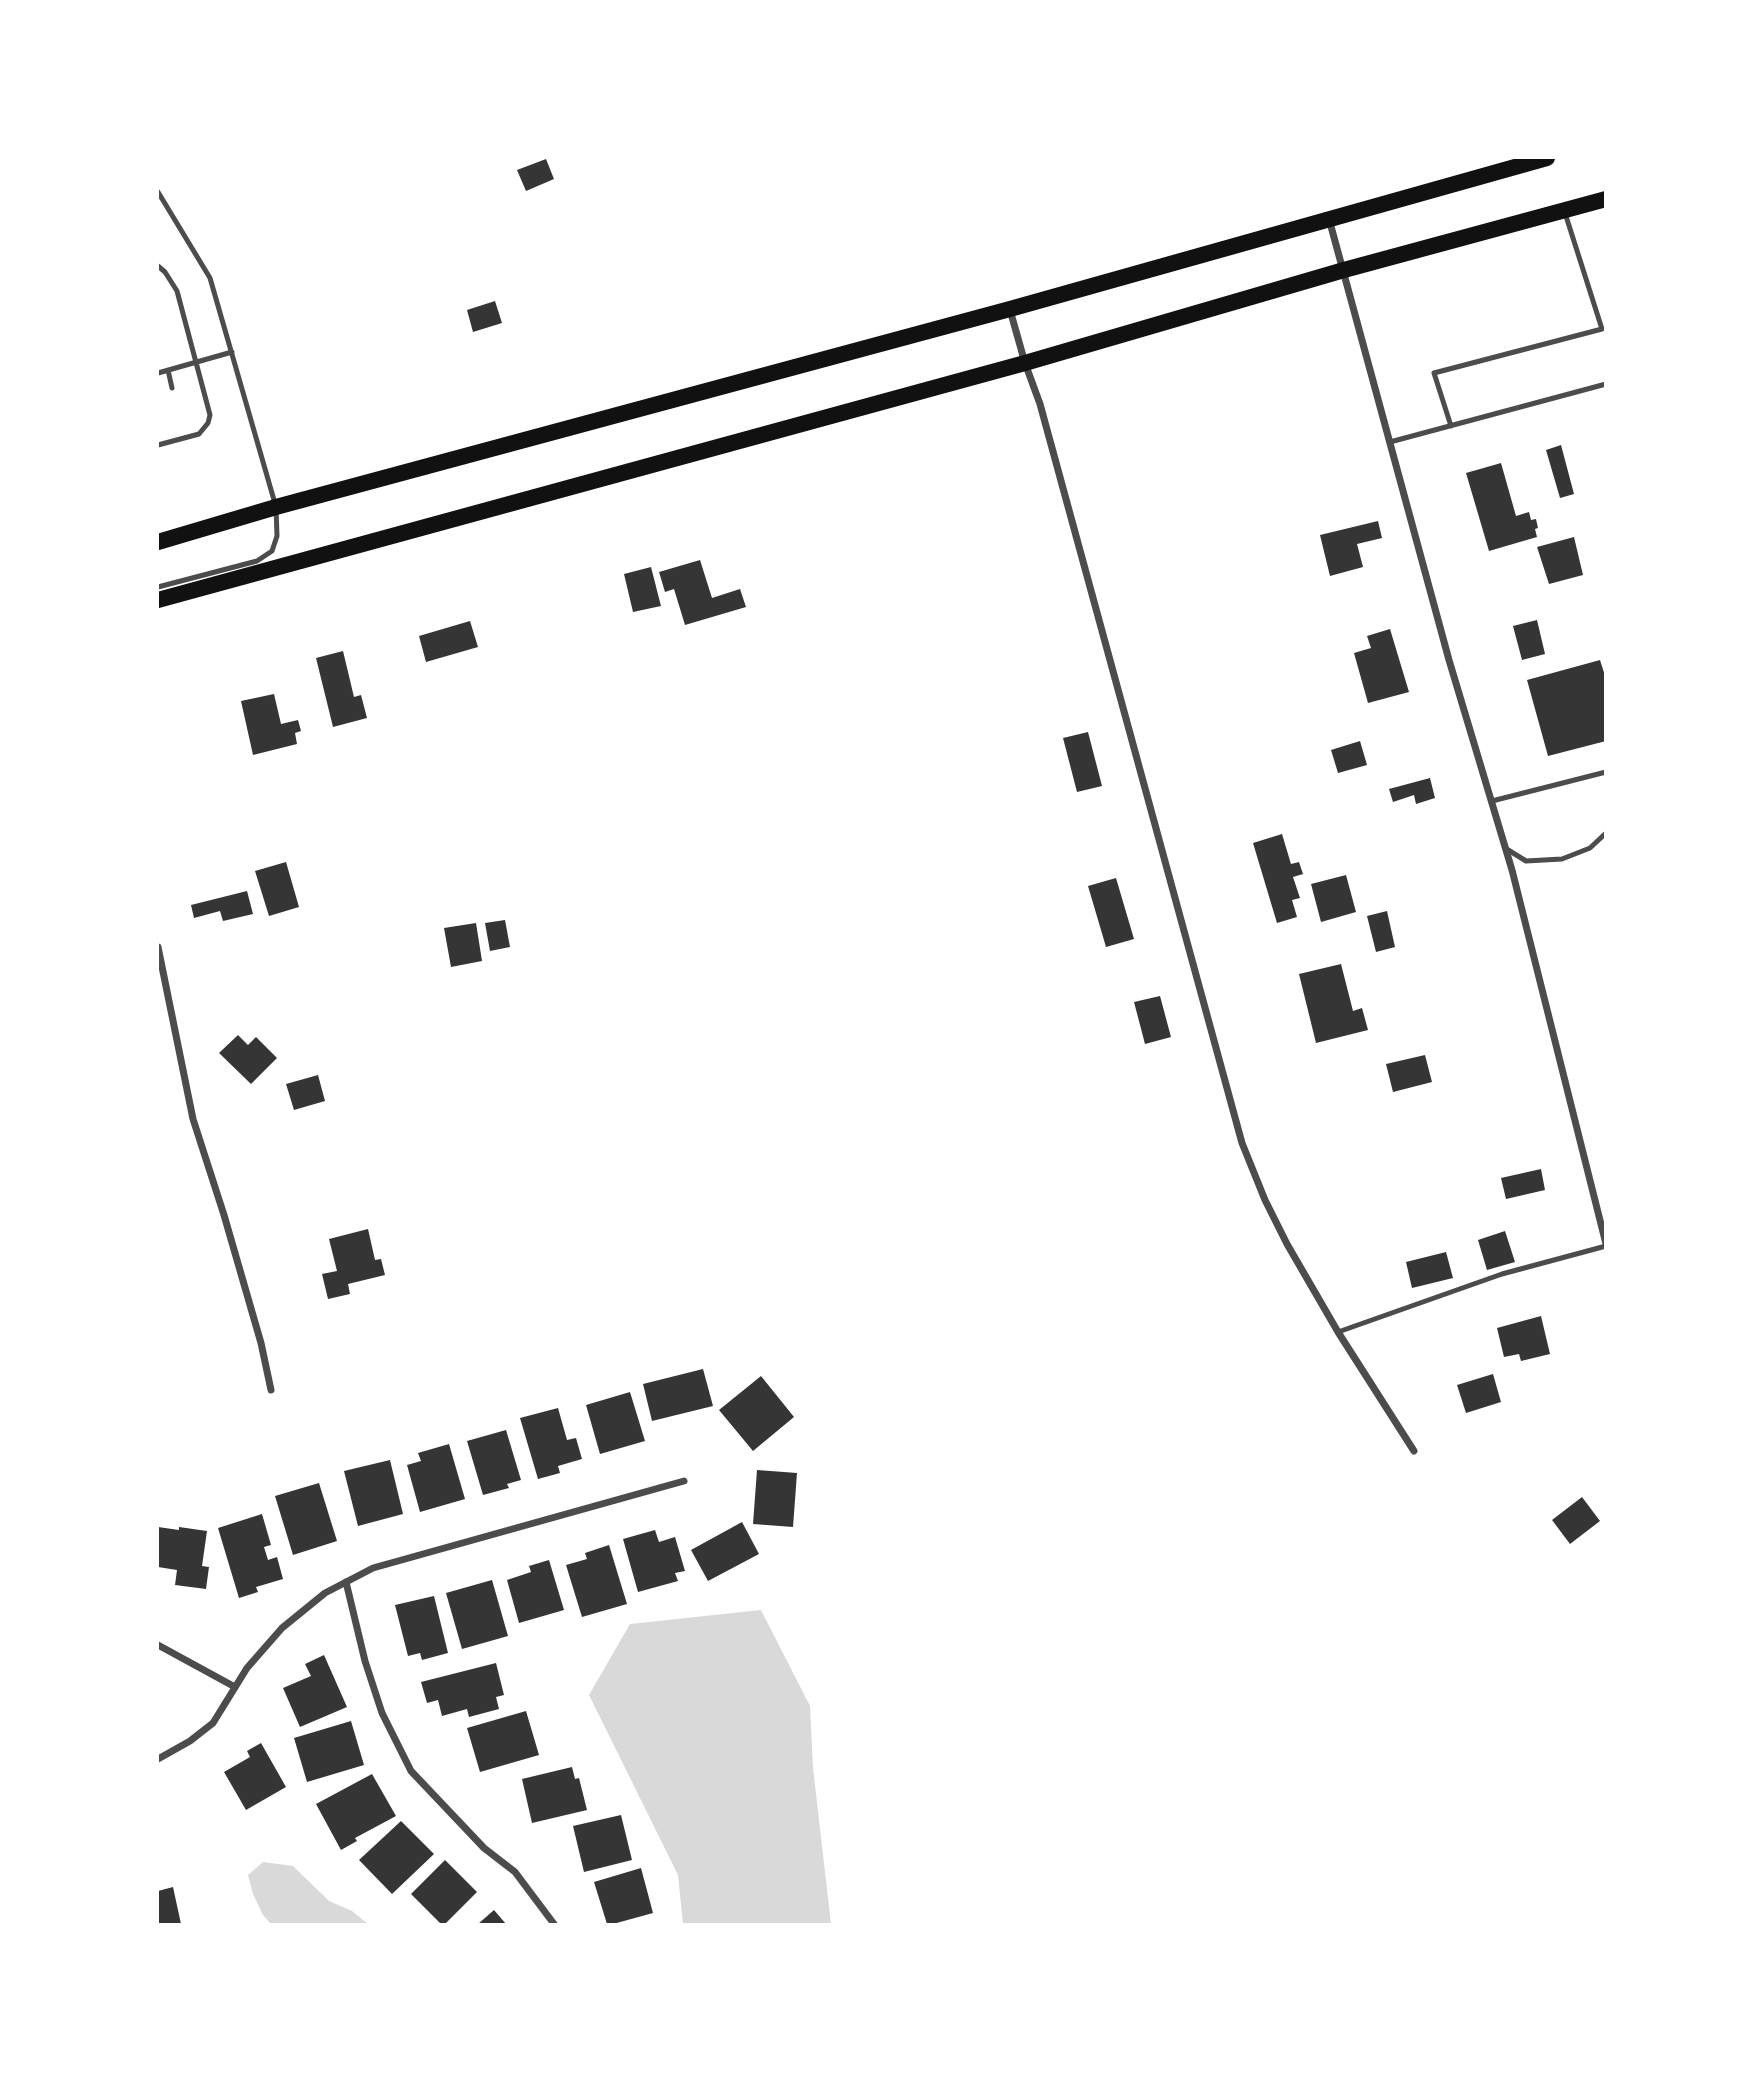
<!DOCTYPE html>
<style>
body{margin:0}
#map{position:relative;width:1763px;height:2082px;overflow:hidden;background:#fff;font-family:"Public Sans",sans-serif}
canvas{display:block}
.frame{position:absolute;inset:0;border:159px solid #fff;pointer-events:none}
</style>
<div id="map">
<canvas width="1763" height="2082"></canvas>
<div class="frame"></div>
</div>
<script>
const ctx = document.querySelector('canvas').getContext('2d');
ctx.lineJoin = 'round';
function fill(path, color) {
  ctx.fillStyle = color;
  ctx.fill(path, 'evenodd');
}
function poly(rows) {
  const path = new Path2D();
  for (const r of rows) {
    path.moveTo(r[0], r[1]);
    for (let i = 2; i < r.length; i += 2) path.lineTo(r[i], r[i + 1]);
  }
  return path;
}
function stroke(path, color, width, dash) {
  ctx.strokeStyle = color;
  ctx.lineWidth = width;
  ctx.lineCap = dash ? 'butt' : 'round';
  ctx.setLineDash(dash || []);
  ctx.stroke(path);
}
fill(poly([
 [761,1610,810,1706,813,1768,831,1924,683,1924,678,1875,589,1695,630,1624],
 [263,1862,293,1866,329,1901,352,1911,368,1924,271,1924,263,1915,253,1894,248,1875]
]), '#d9d9d9');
fill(poly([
 [546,159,554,179,526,191,517,170],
 [495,301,502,323,473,332,467,310],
 [1561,445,1574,494,1560,498,1546,450],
 [1501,463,1516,516,1529,512,1531,520,1536,519,1538,528,1535,529,1537,537,1489,551,1466,473],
 [1378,521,1382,538,1357,544,1363,567,1330,576,1320,535],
 [1574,537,1583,575,1549,584,1537,547],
 [700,560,712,598,740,589,746,607,685,625,674,589,665,592,659,572],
 [651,567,661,606,633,612,624,574],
 [1537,620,1545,654,1522,660,1513,626],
 [470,621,478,647,426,662,419,636],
 [1390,629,1409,692,1368,703,1354,653,1371,648,1367,636],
 [343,651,354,697,361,695,367,718,333,727,316,658],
 [1600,660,1606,679,1606,741,1548,756,1527,680],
 [274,694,281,724,298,720,301,731,295,733,297,744,253,755,241,701],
 [1088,732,1102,786,1077,792,1063,738],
 [1360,741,1367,765,1338,773,1331,750],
 [1430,778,1435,798,1416,804,1414,795,1393,802,1389,789],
 [1282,834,1291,864,1299,862,1303,874,1293,877,1300,898,1292,900,1297,917,1277,923,1253,843],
 [286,862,299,907,269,916,255,871],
 [1346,875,1356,912,1321,922,1311,884],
 [1116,878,1134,939,1106,947,1088,886],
 [247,891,253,914,223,921,220,911,194,918,191,905],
 [1387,911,1395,947,1376,952,1367,916],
 [505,920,510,947,490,951,485,923],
 [476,923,482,961,451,967,444,928],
 [1341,964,1353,1011,1362,1008,1368,1030,1316,1043,1299,974],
 [1160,996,1171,1037,1145,1044,1134,1002],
 [238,1035,248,1045,256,1037,277,1058,251,1084,219,1053],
 [1425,1055,1432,1082,1393,1092,1386,1064],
 [318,1075,325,1101,294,1110,286,1084],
 [1541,1169,1545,1190,1506,1199,1501,1178],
 [368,1229,375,1260,381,1259,385,1275,348,1284,350,1294,328,1299,322,1274,337,1271,329,1239],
 [1505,1231,1515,1262,1487,1270,1478,1240],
 [1446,1252,1453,1278,1412,1288,1406,1262],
 [1541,1316,1550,1354,1521,1361,1519,1354,1504,1357,1497,1328],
 [703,1369,713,1406,652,1421,643,1384],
 [1493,1374,1501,1402,1466,1413,1457,1385],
 [761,1376,794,1417,753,1451,719,1410],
 [630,1392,645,1441,600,1454,586,1405],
 [558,1408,567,1440,576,1438,582,1459,558,1466,560,1473,538,1479,520,1418],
 [506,1430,521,1480,507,1484,509,1488,483,1495,467,1441],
 [449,1444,465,1499,420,1512,407,1465,421,1461,418,1453],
 [390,1460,403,1514,358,1526,344,1471],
 [757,1470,797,1473,793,1527,753,1524],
 [319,1483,337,1541,293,1555,275,1496],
 [1582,1497,1600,1521,1570,1544,1552,1520],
 [262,1514,271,1545,264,1547,268,1560,277,1557,283,1579,256,1587,258,1592,239,1598,218,1528],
 [742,1522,759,1554,708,1581,691,1550],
 [158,1527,179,1530,179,1527,207,1531,202,1566,209,1567,206,1589,175,1585,177,1570,158,1567],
 [655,1530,659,1542,675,1537,685,1571,675,1573,678,1581,638,1592,623,1539],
 [609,1545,627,1604,582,1617,566,1565,587,1559,585,1553],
 [549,1560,564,1610,519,1623,507,1580,531,1572,529,1566],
 [492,1580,508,1636,462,1649,446,1593],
 [434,1596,448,1653,422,1660,420,1653,408,1656,395,1605],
 [324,1655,347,1707,300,1727,283,1688,311,1676,305,1664],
 [496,1663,504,1695,496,1697,499,1709,469,1717,467,1709,442,1716,438,1700,427,1703,421,1682],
 [526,1711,539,1755,480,1772,467,1728],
 [351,1721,364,1765,307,1782,294,1738],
 [261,1743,286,1787,246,1810,224,1772,250,1757,247,1751],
 [572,1767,575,1779,579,1778,587,1810,532,1823,522,1779],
 [372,1774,396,1816,355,1838,357,1841,341,1850,316,1804],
 [621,1815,632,1860,584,1872,573,1826],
 [401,1821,434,1854,392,1894,359,1860],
 [445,1860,477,1892,445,1924,441,1924,411,1894],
 [641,1868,653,1913,613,1924,607,1924,594,1882],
 [173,1887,181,1924,158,1924,158,1891],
 [494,1910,506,1924,478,1924]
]), '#353535');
stroke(poly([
 [158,192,210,278,276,507,277,536,272,551,257,561,158,587],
 [158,266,165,272,177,291,210,415,208,423,199,434,158,445],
 [168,370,172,388],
 [158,373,232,352],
 [1451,426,1434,373,1602,329,1565,213],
 [1390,442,1606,384],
 [1492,801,1606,772],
 [1505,848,1526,861,1562,859,1590,848,1606,833],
 [1338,1332,1502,1274,1606,1246]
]), '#4c4c4c', 5);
stroke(poly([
 [1329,219,1449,660,1512,870,1606,1244],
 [1010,310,1025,363,1040,404,1242,1143,1265,1200,1287,1244,1338,1332,1414,1451],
 [158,947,193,1119,224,1215,261,1343,271,1390],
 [346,1582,365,1661,382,1713,411,1771,484,1848,515,1872,554,1924],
 [158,1645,235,1687],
 [158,1759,190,1741,213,1723,247,1668,282,1628,325,1593,373,1568,684,1481]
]), '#4c4c4c', 7);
stroke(poly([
 [158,542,276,507,1010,309,1547,158],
 [158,600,1025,363,1344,270,1606,199]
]), '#111', 16);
</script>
